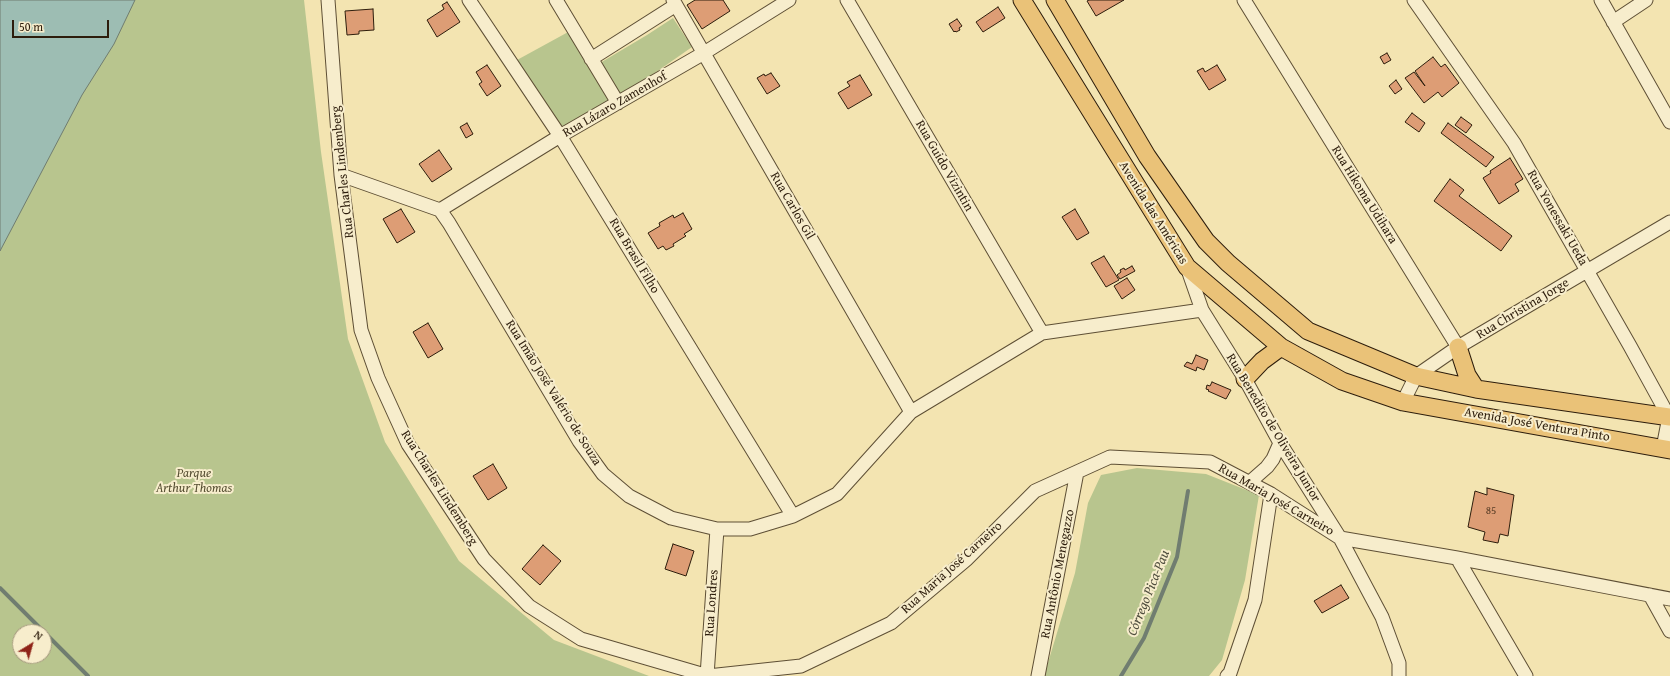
<!DOCTYPE html>
<meta charset="utf-8">
<style>
body{margin:0}
#map{position:relative;width:1670px;height:676px;overflow:hidden;background:#f3e4b1;font-family:"Gentium Book Plus",serif}
canvas{display:block}
.north{position:absolute;left:12px;top:624px;width:40px;height:40px;box-sizing:border-box;background:#f7edcc;border:1px solid #a69a7f;border-radius:50%;rotate:37deg;font-size:11px;font-weight:700;line-height:16px;text-align:center;color:#2d1d0c}
.north::after{content:'';display:block;margin:auto;width:14px;height:18px;background:#8f2418;clip-path:polygon(50% 0,100% 100%,50% 72%,0 100%)}
.scale{position:absolute;left:12px;top:20px;width:97px;height:18px;box-sizing:border-box;border:2px solid #2d1d0c;border-top:0;padding-left:5px;font-size:12px;line-height:14px;white-space:nowrap;color:#2d1d0c;-webkit-text-stroke:3px #f7edcc;paint-order:stroke}
</style>
<div id="map">
<canvas width="1670" height="676"></canvas>
<div class="north">N</div>
<div class="scale">50 m</div>
</div>
<script>
const ctx = document.querySelector('canvas').getContext('2d');
ctx.lineJoin = 'round';
function fill(path, color) {
  ctx.fillStyle = color;
  ctx.fill(path, 'evenodd');
}
function poly(rows) {
  const path = new Path2D();
  for (const r of rows) {
    path.moveTo(r[0], r[1]);
    for (let i = 2; i < r.length; i += 2) path.lineTo(r[i], r[i + 1]);
  }
  return path;
}
function stroke(path, color, width, dash) {
  ctx.strokeStyle = color;
  ctx.lineWidth = width;
  ctx.lineCap = dash ? 'butt' : 'round';
  ctx.setLineDash(dash || []);
  ctx.stroke(path);
}
function drawText(font, color, halo, rows, align = 'center') {
  ctx.font = font + ' "Gentium Book Plus",serif';
  ctx.lineWidth = 4;
  ctx.setLineDash([]);
  ctx.textBaseline = 'middle';
  ctx.strokeStyle = halo;
  ctx.fillStyle = color;
  for (const [text, x, y, turn = 0] of rows) {
    ctx.save();
    ctx.translate(x, y);
    ctx.rotate((+turn || 0) * Math.PI / 180);
    ctx.textAlign = isNaN(turn) ? turn : align;
    if (halo) ctx.strokeText(text, 0, 0);
    ctx.fillText(text, 0, 0);
    ctx.restore();
  }
}
fill(poly([
 [0,0,304,0,321,152,348,339,385,442,459,561,554,640,649,676,0,676],
 [20,632,44,632,44,656,20,656],
 [673,18,692,47,619,98,600,63,647,35],
 [570,31,611,99,561,131,517,60],
 [1137,468,1206,474,1259,495,1245,580,1222,660,1209,676,1044,676,1075,573,1088,503,1101,475]
]), '#b8c58e');
const water = poly([
 [0,0,135,0,114,44,82,95,0,251,0,0]
]);
fill(water, '#9dbdb3');
stroke(water, '#707d70', 1);
stroke(poly([
 [0,588,88,676],
 [1121,676,1144,638,1177,557,1188,491]
]), '#707d70', 4);
const building = poly([
 [695,0,723,0,730,11,702,29,687,5,695,0],
 [1089,0,1124,0,1096,16,1087,1,1089,0],
 [447,2,460,22,437,37,427,20,444,9,442,5,447,2],
 [998,7,1005,18,983,32,976,22,998,7],
 [373,9,374,30,359,31,359,34,347,35,345,11,373,9],
 [957,19,962,26,959,28,960,30,956,32,955,31,954,32,949,24,957,19],
 [1387,53,1391,60,1384,64,1380,57,1387,53],
 [1433,57,1441,67,1445,64,1459,83,1442,97,1438,92,1424,103,1405,78,1414,72,1425,86,1415,71,1433,57],
 [487,65,501,86,487,96,479,84,482,82,476,72,487,65],
 [1217,65,1226,80,1209,90,1197,71,1203,68,1205,72,1217,65],
 [771,73,780,86,767,94,757,78,764,74,765,76,771,73],
 [860,75,872,95,848,109,838,93,850,86,847,82,860,75],
 [1396,80,1402,89,1395,94,1389,86,1396,80],
 [1412,113,1425,123,1419,132,1405,122,1412,113],
 [1461,117,1472,125,1466,133,1455,125,1461,117],
 [467,123,473,134,466,138,460,127,467,123],
 [1448,123,1494,157,1486,167,1441,133,1448,123],
 [439,150,452,169,432,182,419,164,439,150],
 [1510,158,1523,179,1515,184,1519,191,1499,204,1483,178,1491,173,1490,171,1510,158],
 [1450,179,1464,190,1459,196,1512,236,1501,251,1434,201,1450,179],
 [401,209,415,232,397,243,383,219,401,209],
 [1075,209,1089,233,1077,240,1062,217,1075,209],
 [683,213,692,229,684,234,686,236,673,244,674,246,666,250,663,246,658,249,648,233,660,226,659,223,673,215,674,218,683,213],
 [1104,256,1119,280,1106,287,1091,263,1104,256],
 [1132,266,1135,271,1120,279,1117,275,1121,272,1120,270,1124,268,1125,270,1132,266],
 [1127,278,1135,290,1122,299,1114,286,1127,278],
 [428,323,443,349,428,358,413,332,428,323],
 [1196,355,1208,360,1204,370,1197,367,1196,371,1184,366,1187,362,1192,364,1196,355],
 [1212,382,1231,390,1226,399,1208,391,1209,390,1206,389,1207,385,1210,386,1212,382],
 [493,464,507,488,488,500,473,476,493,464],
 [1487,488,1514,495,1508,536,1500,534,1498,543,1483,540,1485,532,1468,527,1475,491,1487,495,1487,488],
 [673,544,694,551,686,576,665,569,673,544],
 [543,545,561,561,540,585,522,569,543,545],
 [1341,585,1349,598,1322,613,1314,601,1341,585]
]);
fill(building, '#dd9d75');
stroke(building, '#2d1d0c', 1);
const minor = poly([
 [328,0,341,175,361,330,378,378,408,444,484,559,529,606,581,639,708,676,801,666,891,623,967,559,1035,491,1110,457,1210,462,1271,494,1340,538,1457,558,1670,599],
 [469,0,560,136,793,516],
 [556,0,618,103],
 [673,0,911,412],
 [847,0,1042,333],
 [1244,0,1458,347,1416,376,1403,402],
 [1414,0,1514,143,1630,346,1669,417,1663,448],
 [1601,0,1670,122],
 [1613,22,1646,0],
 [591,59,676,5],
 [341,175,440,210,449,223,579,441,603,474,629,496,671,518,717,529,750,529,793,516,837,494,911,412,1042,333,1202,310],
 [440,210,560,136,704,53,789,0],
 [1187,267,1202,310,1245,379,1280,443,1340,538,1382,617,1399,663,1399,676],
 [1458,347,1670,222],
 [1250,482,1267,467,1273,459,1280,443],
 [1457,558,1526,676],
 [1650,595,1670,631],
 [707,676,717,529],
 [1038,676,1077,472],
 [1227,676,1230,673,1255,600,1271,494]
]);
const major = poly([
 [1022,0,1187,267,1281,347,1342,381,1403,402,1670,450],
 [1055,0,1147,156,1206,241,1228,263,1308,331,1416,376,1476,389,1670,417],
 [1458,347,1467,375,1476,389],
 [1245,379,1262,361,1281,347]
]);
stroke(minor, '#5e4f35', 15);
stroke(major, '#2d1d0c', 19);
stroke(minor, '#f7edcc', 13);
stroke(major, '#eac278', 17);
drawText('11px', '#593d26', null, [
 ["85",1491,511]
]);
drawText('13px', '#2d1d0c', '#f7edcc', [
 ["Rua Lázaro Zamenhof",615,105,-30],
 ["Rua Guido Vizintin",944,166,60],
 ["Rua Charles Lindemberg",343,172,-96],
 ["Rua Hikoma Udihara",1364,195,58],
 ["Rua Carlos Gil",792,206,60],
 ["Avenida das Américas",1153,213,58],
 ["Rua Yonessaki Ueda",1557,218,60],
 ["Rua Brasil Filho",634,256,59],
 ["Rua Christina Jorge",1523,309,-31],
 ["Rua Imão José Valério de Souza",553,393,58],
 ["Avenida José Ventura Pinto",1537,425,10],
 ["Rua Benedito de Oliveira Junior",1273,428,59],
 ["Rua Charles Lindemberg",439,488,58],
 ["Rua Maria José Carneiro",1276,500,30],
 ["Rua Maria José Carneiro",952,568,-42],
 ["Rua Antônio Menegazzo",1058,574,-79],
 ["Rua Londres",712,603,-86]
]);
drawText('italic 13px', '#574f33', '#f7edcc', [
 ["Parque",194,474],
 ["Arthur Thomas",194,489]
]);
drawText('italic 14px', '#4f4d3e', '#f7edcc', [
 ["Córrego Pica-Pau",1149,593,-68]
]);
</script>
